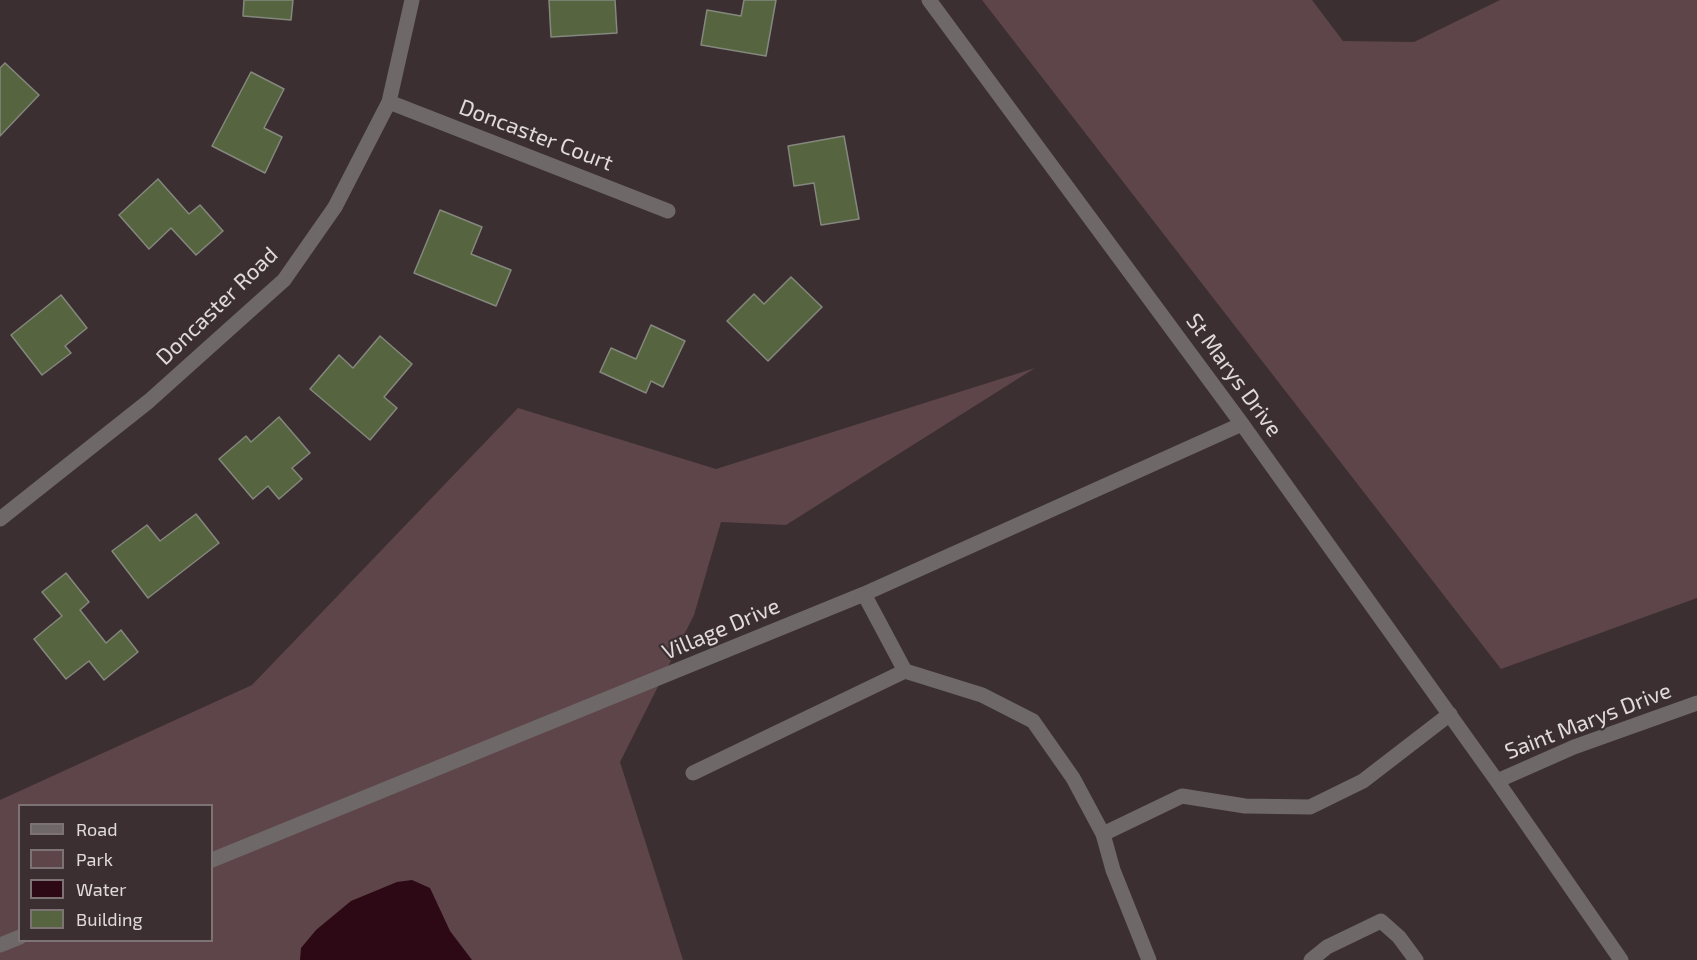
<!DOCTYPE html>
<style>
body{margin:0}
#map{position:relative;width:1697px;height:960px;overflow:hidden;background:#3b2f31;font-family:"Exo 2",sans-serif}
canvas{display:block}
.legend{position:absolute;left:18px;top:804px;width:195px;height:138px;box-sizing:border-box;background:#3b2f31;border:2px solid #7d7375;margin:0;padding:8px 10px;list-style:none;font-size:18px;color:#e1dadb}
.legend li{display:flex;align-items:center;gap:12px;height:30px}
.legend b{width:30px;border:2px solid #7d7375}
</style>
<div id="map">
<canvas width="1697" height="960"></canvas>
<ul class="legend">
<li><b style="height:8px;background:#6e6869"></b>Road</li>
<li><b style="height:16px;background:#5e454a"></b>Park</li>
<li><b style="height:16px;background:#2c0914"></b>Water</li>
<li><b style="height:16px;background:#566440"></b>Building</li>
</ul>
</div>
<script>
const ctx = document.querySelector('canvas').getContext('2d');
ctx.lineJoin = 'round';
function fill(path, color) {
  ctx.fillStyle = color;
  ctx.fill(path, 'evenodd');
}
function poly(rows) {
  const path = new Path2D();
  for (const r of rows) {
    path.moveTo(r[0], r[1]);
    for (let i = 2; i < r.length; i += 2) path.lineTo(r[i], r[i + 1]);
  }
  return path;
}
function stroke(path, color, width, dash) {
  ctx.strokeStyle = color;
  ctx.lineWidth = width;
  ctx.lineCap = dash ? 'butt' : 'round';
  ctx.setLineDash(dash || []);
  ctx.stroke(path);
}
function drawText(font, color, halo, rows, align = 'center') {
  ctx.font = font + ' "Exo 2",sans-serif';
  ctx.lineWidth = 4.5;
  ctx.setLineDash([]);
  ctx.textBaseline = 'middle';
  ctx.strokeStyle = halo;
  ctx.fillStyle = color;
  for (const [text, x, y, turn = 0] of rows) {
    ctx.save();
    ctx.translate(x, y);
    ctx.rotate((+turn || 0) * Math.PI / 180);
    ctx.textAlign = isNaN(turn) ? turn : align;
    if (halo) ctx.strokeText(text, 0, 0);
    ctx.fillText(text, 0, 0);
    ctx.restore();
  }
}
fill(poly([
 [982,0,1312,0,1343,41,1414,42,1500,0,1697,0,1697,598,1501,669],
 [1035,368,786,525,721,522,694,615,620,762,683,960,0,960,0,800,252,685,518,408,716,469],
 [20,806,212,806,212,940,20,940]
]), '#5e454a');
fill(poly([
 [412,880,430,888,450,931,472,960,300,960,301,948,316,930,351,901,397,882]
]), '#2c0914');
const building = poly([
 [244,0,293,0,291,20,243,16,244,0],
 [549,0,615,0,617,33,551,37,549,0],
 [744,0,776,0,766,56,701,45,707,10,741,16,744,0],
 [5,63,39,95,0,136,0,68,5,63],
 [251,72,284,89,264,128,282,137,265,173,212,146,251,72],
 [844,136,859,219,821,225,814,183,794,186,788,146,844,136],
 [158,179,189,214,200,205,223,231,196,255,171,228,149,249,119,215,158,179],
 [440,210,482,227,471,254,511,270,496,306,414,273,440,210],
 [791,277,822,307,768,361,727,321,754,294,764,304,791,277],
 [61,295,87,328,65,346,71,353,42,375,11,335,61,295],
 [651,325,685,341,663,387,651,381,646,393,600,372,611,348,636,359,651,325],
 [380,336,412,364,384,397,397,408,370,440,310,389,339,355,353,368,380,336],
 [279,417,310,453,292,468,302,479,279,499,268,486,253,499,219,459,246,436,251,442,279,417],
 [196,514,219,543,148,598,112,551,147,525,160,541,196,514],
 [66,573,89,602,80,610,106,643,121,630,138,652,104,680,89,661,66,679,34,639,62,616,42,592,66,573]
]);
fill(building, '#566440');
stroke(building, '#84887d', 1.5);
stroke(poly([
 [929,0,1242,424,1497,781,1621,960],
 [389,102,668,211],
 [0,519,149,401,284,280,335,207,389,102,412,0],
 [864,594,905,671,982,695,1033,721,1073,778,1103,834,1113,870,1149,960],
 [693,773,905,671],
 [1497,781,1574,747,1697,703],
 [1103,834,1182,796,1245,806,1310,807,1363,781,1450,714],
 [212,860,864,594,1242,424],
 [0,945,20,937],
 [1311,960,1327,947,1381,921,1399,937,1416,960]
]), '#6e6869', 15);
drawText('22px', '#e1dadb', '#3b2f31', [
 ["Doncaster Court",536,135,21],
 ["Doncaster Road",217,306,-44],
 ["St Marys Drive",1234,375,54],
 ["Village Drive",721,629,-23],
 ["Saint Marys Drive",1588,721,-21]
]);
</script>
